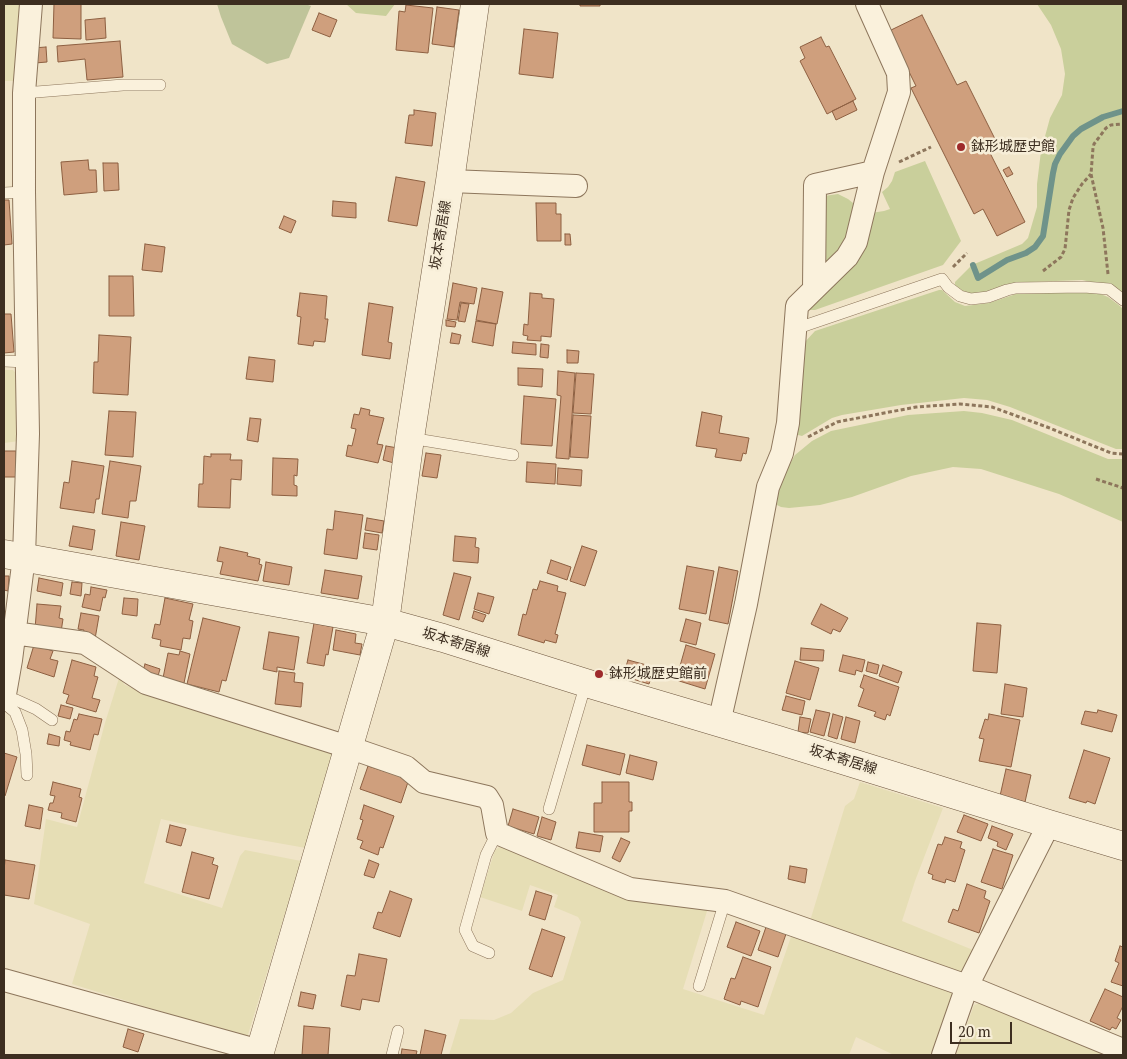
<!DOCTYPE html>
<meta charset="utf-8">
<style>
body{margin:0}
#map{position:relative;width:1127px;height:1059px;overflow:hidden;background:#f0e4c8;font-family:"PT Serif",serif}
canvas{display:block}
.frame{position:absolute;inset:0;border:5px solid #3d2e20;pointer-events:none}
.scale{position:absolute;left:950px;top:1022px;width:62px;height:22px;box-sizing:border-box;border:2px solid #3d2e20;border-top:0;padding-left:6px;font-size:15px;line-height:18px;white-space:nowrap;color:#3d2e20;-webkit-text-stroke:4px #f7eed8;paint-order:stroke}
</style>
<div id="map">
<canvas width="1127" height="1059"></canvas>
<div class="frame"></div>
<div class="scale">20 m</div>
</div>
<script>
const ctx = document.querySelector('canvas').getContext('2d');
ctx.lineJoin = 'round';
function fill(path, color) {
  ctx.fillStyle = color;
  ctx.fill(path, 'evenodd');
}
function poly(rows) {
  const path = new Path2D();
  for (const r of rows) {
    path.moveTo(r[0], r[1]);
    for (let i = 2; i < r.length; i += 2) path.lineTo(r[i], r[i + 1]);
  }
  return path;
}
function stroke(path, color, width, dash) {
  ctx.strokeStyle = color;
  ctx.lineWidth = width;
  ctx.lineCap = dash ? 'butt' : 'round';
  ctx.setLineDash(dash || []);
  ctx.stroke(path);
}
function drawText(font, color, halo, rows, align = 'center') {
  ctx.font = font + ' "PT Serif","Noto Sans JP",serif';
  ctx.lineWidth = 5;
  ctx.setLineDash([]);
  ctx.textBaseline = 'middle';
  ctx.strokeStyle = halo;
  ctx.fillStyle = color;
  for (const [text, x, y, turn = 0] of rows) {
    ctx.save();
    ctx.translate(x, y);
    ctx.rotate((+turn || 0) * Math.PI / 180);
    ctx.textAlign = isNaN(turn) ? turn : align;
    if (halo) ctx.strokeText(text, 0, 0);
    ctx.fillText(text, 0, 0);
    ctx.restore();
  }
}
fill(poly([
 [4,4,21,4,16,81,4,81],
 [4,370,13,370,18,375,19,441,4,443],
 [119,678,125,685,153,696,333,751,306,848,238,836,161,819,144,883,222,908,240,856,245,850,301,861,247,1038,72,984,90,924,34,904,46,819,77,827,105,723],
 [860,782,943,808,915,881,902,921,973,950,961,976,810,921,845,806,854,799],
 [501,846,708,908,683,989,764,1015,792,934,955,989,931,1055,894,1055,856,1037,849,1055,449,1055,460,1019,494,1020,511,1013,533,993,563,980,581,922,578,917,554,907,558,895,530,885,522,911,480,897,495,850],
 [980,1003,1111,1055,956,1055,974,1005]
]), '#e6deb5');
fill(poly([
 [346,4,395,4,386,16,356,13],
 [1037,4,1123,4,1123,294,1115,287,1082,280,1030,282,982,295,966,294,955,285,955,282,972,265,1022,244,1028,238,1037,207,1037,184,1041,151,1050,118,1062,95,1065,74,1061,49,1051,25],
 [925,161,961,241,943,265,815,310,810,310,810,308,871,213,884,211,890,209,882,192,888,187,892,181,895,172],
 [838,194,848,199,858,207,852,236,824,275,824,196],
 [939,290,942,290,955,302,965,306,989,303,1016,294,1075,292,1098,293,1108,297,1120,306,1123,309,1123,449,1116,449,1010,407,987,400,964,398,901,405,842,415,832,418,802,436,798,435,797,434,804,343,815,331],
 [964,411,982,413,1012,420,1108,459,1123,459,1123,522,1059,494,981,469,953,467,911,476,852,497,820,505,789,508,781,507,777,505,778,493,784,474,795,455,812,441,831,431,908,415]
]), '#c9cf9b');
fill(poly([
 [217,4,305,4,311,6,289,58,267,64,232,44,221,17]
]), '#bfc49a');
stroke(poly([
 [973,265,978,278,1007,260,1026,253,1035,247,1043,236,1053,173,1055,164,1060,154,1073,136,1081,129,1103,117,1123,111]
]), '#6f938a', 6);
const building = poly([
 [54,4,81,4,81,39,53,38,54,4],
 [580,4,600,4,600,6,580,6,580,4],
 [406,5,433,8,428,53,396,50,399,11,405,12,406,5],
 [437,7,459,10,454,47,432,44,437,7],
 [319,13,337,20,330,37,312,30,319,13],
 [922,15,957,85,966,81,1000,149,990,153,1025,222,997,236,983,209,974,214,911,88,916,86,889,31,922,15],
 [105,18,106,38,86,40,85,20,105,18],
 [524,29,558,33,553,78,519,74,524,29],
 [821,37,826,47,829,46,856,99,827,114,800,61,805,58,800,47,821,37],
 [120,41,123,77,87,80,85,59,58,62,57,46,120,41],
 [46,47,47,62,35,63,33,48,46,47],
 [853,101,857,110,836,120,832,111,853,101],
 [414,110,436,113,432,146,405,143,409,115,414,115,414,110],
 [88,160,89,170,96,170,97,192,64,195,61,162,88,160],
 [103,163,118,163,119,190,104,191,103,163],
 [1009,167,1013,174,1007,177,1003,170,1009,167],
 [396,177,425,182,417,226,388,221,396,177],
 [4,200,9,200,12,244,4,245,4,200],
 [333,201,356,203,356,218,332,216,333,201],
 [536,203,556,203,556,214,561,214,561,241,537,241,536,203],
 [284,216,296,221,291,233,279,228,284,216],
 [565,234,570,234,571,245,565,245,565,234],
 [145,244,165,247,162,272,142,270,145,244],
 [109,276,133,276,134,316,109,316,109,276],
 [453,283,477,288,474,304,460,302,457,320,447,319,453,283],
 [482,288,503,292,497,324,476,320,482,288],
 [300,293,327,296,325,319,328,319,325,342,314,341,313,346,298,344,301,317,297,316,300,293],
 [530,293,542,294,542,298,554,299,551,337,541,336,541,341,527,340,528,336,523,335,524,324,528,325,530,293],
 [369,303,393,307,388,342,392,343,390,359,362,355,369,303],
 [461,303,469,304,465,322,458,321,461,303],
 [4,314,11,314,14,352,4,353,4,314],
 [446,320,456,322,455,327,446,326,446,320],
 [476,321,496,324,493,346,472,342,476,321],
 [452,333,461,335,459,344,450,343,452,333],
 [99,335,131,337,128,395,93,393,94,362,98,362,99,335],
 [513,342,536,344,536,355,512,353,513,342],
 [541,344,549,345,548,358,540,357,541,344],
 [567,350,579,351,578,363,567,363,567,350],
 [249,357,275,360,273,382,246,379,249,357],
 [518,368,543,369,542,387,518,385,518,368],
 [558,371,575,373,569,459,556,458,561,396,557,395,558,371],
 [576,373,594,374,591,414,573,413,576,373],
 [524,396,556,399,552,446,521,444,524,396],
 [361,408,370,410,369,415,384,418,377,444,383,445,378,463,346,456,348,445,352,446,356,429,351,428,354,414,359,415,361,408],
 [109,411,136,412,133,457,105,455,109,411],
 [702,412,722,416,719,433,749,438,746,454,743,453,741,461,715,457,717,449,696,446,702,412],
 [573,415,591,416,588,458,570,457,573,415],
 [250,418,261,419,258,442,247,440,250,418],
 [386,446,398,448,394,463,383,460,386,446],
 [4,451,16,451,16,477,4,477,4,451],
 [426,453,441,455,437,478,422,476,426,453],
 [211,454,231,454,230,460,242,460,241,480,231,479,230,508,198,507,199,484,203,484,204,456,211,457,211,454],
 [273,458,298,459,297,476,294,475,294,485,297,486,297,496,272,495,273,458],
 [72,461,104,466,99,499,96,499,94,513,60,508,64,482,69,483,72,461],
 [110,461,141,466,136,501,130,501,128,518,102,514,110,461],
 [527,462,556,464,555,484,526,482,527,462],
 [558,468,582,470,581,486,557,484,558,468],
 [335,511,363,515,357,559,324,554,327,529,333,530,335,511],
 [367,518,384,521,382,533,365,530,367,518],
 [121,522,145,526,139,560,116,556,121,522],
 [73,526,95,530,92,550,69,546,73,526],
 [365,533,379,535,377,550,363,548,365,533],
 [455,536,476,538,475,547,479,548,478,563,453,561,455,536],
 [582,546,597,551,585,586,570,581,582,546],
 [220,547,248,553,247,556,260,559,259,564,262,565,258,581,220,574,223,562,217,561,220,547],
 [551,560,571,567,567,580,547,573,551,560],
 [266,562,292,567,289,585,263,581,266,562],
 [687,566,714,571,706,614,679,609,687,566],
 [719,567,738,571,728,624,709,620,719,567],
 [325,570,362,576,358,599,321,593,325,570],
 [454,573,471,577,459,620,443,615,454,573],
 [4,576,9,576,8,591,4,590,4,576],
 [39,578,63,583,61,596,37,591,39,578],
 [540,581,558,586,557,591,566,593,555,634,558,635,556,643,545,640,544,643,518,635,523,614,526,615,533,589,537,590,540,581],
 [72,582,82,583,81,596,70,594,72,582],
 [91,587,107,590,105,598,103,597,100,611,82,607,85,594,90,595,91,587],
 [478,593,494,597,489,614,474,609,478,593],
 [124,598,138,599,137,616,122,614,124,598],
 [165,598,193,604,189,620,193,621,190,639,183,638,181,650,160,646,161,640,152,638,155,624,160,625,165,598],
 [37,604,61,606,59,618,63,619,61,632,35,629,37,604],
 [821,604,848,618,840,632,833,629,831,634,811,624,821,604],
 [474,611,486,615,483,622,472,618,474,611],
 [81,613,99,616,95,639,82,636,84,630,78,629,81,613],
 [203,618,240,627,226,681,222,680,219,692,187,684,203,618],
 [686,619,701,623,696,645,680,641,686,619],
 [314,623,333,627,328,655,326,654,324,666,307,663,314,623],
 [977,623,1001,625,997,673,973,671,977,623],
 [336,630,356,634,355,643,362,644,360,655,333,650,336,630],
 [269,632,299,637,294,670,277,667,277,672,263,669,269,632],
 [34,645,53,651,50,659,58,661,54,677,27,668,34,645],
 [686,645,715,654,705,689,676,680,686,645],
 [801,648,824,650,823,661,800,660,801,648],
 [180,651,190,654,184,683,163,678,168,653,179,655,180,651],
 [843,655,865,660,862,672,856,670,855,675,839,671,843,655],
 [72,660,96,667,94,676,98,677,92,698,100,700,96,712,66,703,69,695,63,693,72,660],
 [628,660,654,667,649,684,623,676,628,660],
 [795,661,819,668,810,700,786,693,795,661],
 [868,662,879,665,877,674,866,671,868,662],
 [145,664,160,669,158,676,143,671,145,664],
 [883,665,902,672,898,683,879,676,883,665],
 [279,671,295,673,294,682,303,683,301,707,275,704,279,671],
 [864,675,899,687,890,716,887,714,885,720,874,716,876,712,858,706,864,689,860,687,864,675],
 [1005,684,1027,688,1023,717,1001,714,1005,684],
 [786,696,805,701,802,715,782,710,786,696],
 [61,705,73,708,70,719,58,716,61,705],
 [816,710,830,713,824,736,810,732,816,710],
 [1098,710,1117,715,1112,732,1081,724,1085,711,1097,713,1098,710],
 [79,714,102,719,98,735,94,734,90,750,70,745,71,742,64,740,66,731,70,732,74,719,77,720,79,714],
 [833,714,843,717,837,739,828,736,833,714],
 [989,714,1020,720,1011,767,979,761,984,739,979,738,985,719,988,720,989,714],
 [800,717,811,719,808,733,798,732,800,717],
 [846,717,860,721,855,743,841,739,846,717],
 [49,734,60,737,59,746,47,744,49,734],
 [587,745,625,754,620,775,582,765,587,745],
 [1084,750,1110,758,1095,804,1087,801,1086,803,1069,798,1084,750],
 [4,753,17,757,5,796,4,795,4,753],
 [630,755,657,762,653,780,626,773,630,755],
 [368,766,409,779,401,803,360,789,368,766],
 [1006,769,1031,775,1025,802,1000,796,1006,769],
 [53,782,81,789,79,797,82,798,76,822,61,818,62,813,48,810,50,803,53,803,55,796,50,795,53,782],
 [602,782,629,782,629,802,632,802,632,811,629,811,629,832,594,832,594,803,602,803,602,782],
 [29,805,43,808,40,829,25,826,29,805],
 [364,805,394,816,383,848,380,847,378,855,360,848,363,841,357,839,363,820,360,819,364,805],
 [513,809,539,817,534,834,508,826,513,809],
 [964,815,988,824,981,841,957,832,964,815],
 [542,817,556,822,551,840,537,836,542,817],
 [170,825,186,829,181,846,166,842,170,825],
 [992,826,1013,834,1006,850,997,846,998,842,988,838,992,826],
 [579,832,603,836,600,852,576,848,579,832],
 [945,837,962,842,960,848,965,850,955,882,946,879,945,883,932,879,933,875,928,873,938,844,942,845,945,837],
 [621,838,630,842,620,862,612,858,621,838],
 [993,849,1013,855,1002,889,981,882,993,849],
 [192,852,214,858,212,864,218,866,209,899,182,892,192,852],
 [5,860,35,865,29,899,4,895,4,871,5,860],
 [369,860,379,864,374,878,364,875,369,860],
 [790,866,807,869,805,883,788,879,790,866],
 [967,884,986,891,984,898,990,901,979,933,948,922,953,909,958,911,967,884],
 [390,891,412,899,400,937,373,928,378,912,382,913,390,891],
 [536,891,552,896,545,920,529,915,536,891],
 [736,922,760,931,751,956,727,947,736,922],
 [766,927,786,934,778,957,758,950,766,927],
 [542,929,565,937,552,977,529,969,542,929],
 [1120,946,1123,947,1123,986,1111,982,1119,963,1115,961,1120,946],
 [359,954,387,959,379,1002,362,999,360,1010,341,1006,347,975,355,976,359,954],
 [743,957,771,967,758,1007,741,1001,740,1005,724,999,731,978,735,979,743,957],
 [1105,989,1123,997,1123,1006,1117,1018,1121,1020,1116,1029,1112,1027,1110,1030,1090,1021,1105,989],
 [301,992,316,995,313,1009,298,1006,301,992],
 [304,1026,330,1028,328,1055,302,1055,304,1026],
 [128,1029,144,1034,138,1052,123,1047,128,1029],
 [425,1030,446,1035,441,1055,420,1055,425,1030],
 [402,1049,417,1051,416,1055,401,1055,402,1049]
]);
fill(building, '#cf9f7d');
stroke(building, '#8d5f41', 1);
const lane = poly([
 [24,93,123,85,160,85],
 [4,193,24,192],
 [795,329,942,279,948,287,960,296,971,299,988,297,1007,290,1016,288,1084,287,1109,289,1123,300],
 [4,361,27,362],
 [410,438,513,455],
 [5,698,16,700,36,709,52,720],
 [4,703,15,712,22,730,26,754,27,775],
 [549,809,586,683],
 [489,953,473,946,465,930,486,855,497,833],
 [699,986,725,901],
 [392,1055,398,1031]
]);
const street = poly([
 [450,181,576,186],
 [814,289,815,185,873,172,899,92,898,73,867,4],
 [14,633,85,643,146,683,348,747,406,767,424,782,487,797,492,805,497,833,630,889,725,901,967,986,1123,1050],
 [4,700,11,660,24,557,28,434,24,192,24,93,31,4],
 [719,723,746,604,768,487,782,453,788,423,797,306,847,257,856,242,873,172],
 [4,980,260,1051],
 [943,1055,967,986,1049,824]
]);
const secondary = poly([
 [4,554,385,622,443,638,586,683,778,740,1049,824,1123,846],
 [259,1055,385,622,410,438,450,181,475,4]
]);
stroke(lane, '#8d765c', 12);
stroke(street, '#8d765c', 24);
stroke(secondary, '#6f573f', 29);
stroke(poly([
 [899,162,931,147],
 [953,267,967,253],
 [1043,271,1061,257,1065,249,1069,210,1073,198,1082,184,1091,174],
 [1108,274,1103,228,1091,174,1093,148,1094,144,1106,128,1111,125,1123,124],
 [808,437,837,422,916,407,960,404,992,407,1047,427,1111,453,1123,454],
 [1096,479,1123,488]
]), '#8d765c', 3, [4, 2.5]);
stroke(lane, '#faf1dc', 11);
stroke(street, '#faf1dc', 22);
stroke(secondary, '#faf1dc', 28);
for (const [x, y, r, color] of [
 [961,147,5,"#9e2a2b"],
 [599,674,5,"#9e2a2b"]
]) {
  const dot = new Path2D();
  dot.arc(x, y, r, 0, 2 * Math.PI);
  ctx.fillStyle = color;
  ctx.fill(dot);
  stroke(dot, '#f7eed8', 2);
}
drawText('14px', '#3d2e20', '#f7eed8', [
 ["鉢形城歴史館",971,147],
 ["鉢形城歴史館前",609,674]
], 'left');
drawText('14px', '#3d2e20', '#f7eed8', [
 ["坂本寄居線",441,235,-81],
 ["坂本寄居線",456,643,17],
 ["坂本寄居線",843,760,17]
]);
</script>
